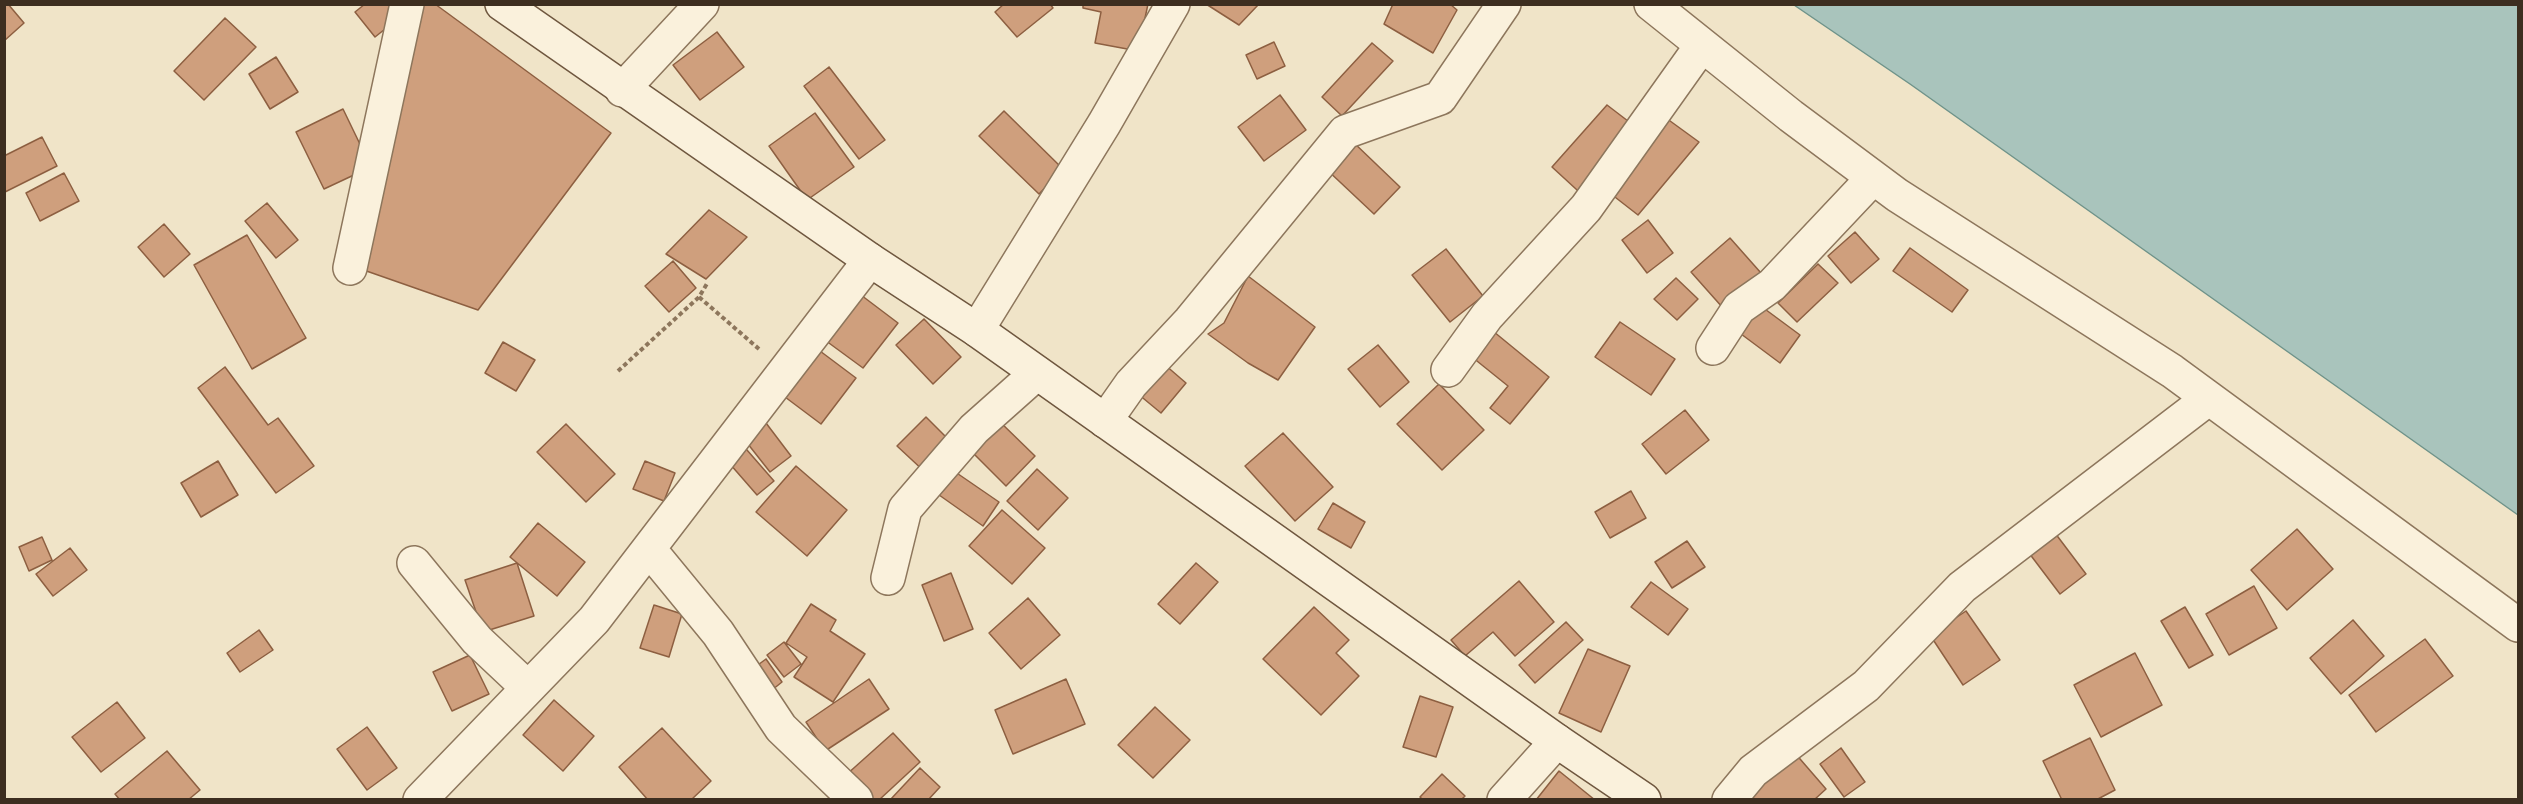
<!DOCTYPE html>
<style>
body{margin:0}
#map{position:relative;width:2523px;height:804px;overflow:hidden;background:#f0e4c8;font-family:"PT Serif",serif}
canvas{display:block}
.frame{position:absolute;inset:0;border:6px solid #3d2e20;pointer-events:none}
</style>
<div id="map">
<canvas width="2523" height="804"></canvas>
<div class="frame"></div>
</div>
<script>
const ctx = document.querySelector('canvas').getContext('2d');
ctx.lineJoin = 'round';
function fill(path, color) {
  ctx.fillStyle = color;
  ctx.fill(path, 'evenodd');
}
function poly(rows) {
  const path = new Path2D();
  for (const r of rows) {
    path.moveTo(r[0], r[1]);
    for (let i = 2; i < r.length; i += 2) path.lineTo(r[i], r[i + 1]);
  }
  return path;
}
function stroke(path, color, width, dash) {
  ctx.strokeStyle = color;
  ctx.lineWidth = width;
  ctx.lineCap = dash ? 'butt' : 'round';
  ctx.setLineDash(dash || []);
  ctx.stroke(path);
}
const water = poly([
 [1794,5,2518,5,2518,515,1910,84,1794,5]
]);
fill(water, '#a9c4bc');
stroke(water, '#6f938a', 1.5);
const building = poly([
 [4,4,8,4,24,23,4,41,4,4],
 [365,4,397,4,404,14,375,37,355,12,365,4],
 [409,4,435,4,611,133,478,310,355,267,409,4],
 [1004,4,1050,4,1053,8,1017,37,995,12,1004,4],
 [1083,4,1148,4,1138,51,1095,43,1101,12,1083,8,1083,4],
 [1206,4,1259,4,1239,25,1206,4],
 [1393,4,1450,4,1457,10,1433,53,1384,24,1393,4],
 [225,18,256,47,204,100,174,71,225,18],
 [717,32,744,67,700,100,673,65,717,32],
 [1274,42,1285,66,1257,79,1246,55,1274,42],
 [1372,43,1393,61,1342,116,1322,97,1372,43],
 [276,57,298,92,270,109,249,74,276,57],
 [829,67,885,140,859,159,804,86,829,67],
 [1280,95,1306,130,1264,161,1238,127,1280,95],
 [1607,105,1641,131,1589,201,1552,167,1607,105],
 [343,109,371,167,324,189,296,132,343,109],
 [1655,110,1699,142,1638,215,1602,187,1655,110],
 [1004,111,1063,169,1039,194,979,136,1004,111],
 [815,113,854,167,807,200,769,146,815,113],
 [42,137,57,166,5,192,4,156,42,137],
 [1351,140,1400,187,1374,214,1324,167,1351,140],
 [64,173,79,201,40,221,26,193,64,173],
 [267,203,298,240,276,258,245,221,267,203],
 [709,210,747,237,706,279,666,254,709,210],
 [1648,220,1673,253,1647,273,1622,240,1648,220],
 [164,224,190,254,164,277,138,247,164,224],
 [1855,232,1879,259,1851,283,1828,256,1855,232],
 [247,235,306,338,252,369,194,265,247,235],
 [1730,238,1761,273,1723,308,1691,272,1730,238],
 [1910,248,1968,290,1952,312,1893,271,1910,248],
 [1446,249,1483,296,1450,322,1412,275,1446,249],
 [673,261,696,288,669,312,645,286,673,261],
 [1818,264,1838,283,1797,322,1778,303,1818,264],
 [1248,276,1315,327,1278,380,1248,363,1208,334,1224,323,1248,276],
 [1676,278,1698,299,1677,320,1654,299,1676,278],
 [853,289,898,323,863,368,818,335,853,289],
 [1754,301,1800,335,1780,363,1733,328,1754,301],
 [924,319,961,357,933,384,896,345,924,319],
 [1620,322,1675,359,1651,395,1595,357,1620,322],
 [1488,327,1549,377,1510,424,1490,408,1508,386,1467,353,1488,327],
 [503,342,535,360,516,391,485,373,503,342],
 [812,345,856,378,821,424,777,391,812,345],
 [1378,345,1409,382,1380,407,1348,369,1378,345],
 [1157,358,1186,383,1161,413,1132,389,1157,358],
 [225,367,268,425,278,418,314,466,276,493,198,388,225,367],
 [1439,384,1484,430,1442,470,1397,424,1439,384],
 [1685,410,1709,440,1666,474,1642,444,1685,410],
 [926,417,954,445,926,473,897,446,926,417],
 [997,419,1035,456,1006,486,968,448,997,419],
 [766,423,791,456,770,472,744,439,766,423],
 [566,424,615,474,586,502,537,452,566,424],
 [1283,433,1333,487,1295,521,1245,466,1283,433],
 [740,442,774,481,757,495,723,456,740,442],
 [218,461,238,495,201,517,181,483,218,461],
 [645,461,675,473,664,501,633,489,645,461],
 [796,466,847,510,807,556,756,512,796,466],
 [948,467,999,502,983,526,932,490,948,467],
 [1037,469,1068,498,1038,530,1007,501,1037,469],
 [1631,491,1646,518,1610,538,1595,512,1631,491],
 [1333,503,1365,522,1351,548,1318,529,1333,503],
 [1002,510,1045,548,1012,584,969,546,1002,510],
 [538,523,585,562,557,596,510,557,538,523],
 [2297,529,2333,569,2287,610,2251,570,2297,529],
 [2055,533,2086,574,2060,594,2029,553,2055,533],
 [42,537,52,560,29,571,19,547,42,537],
 [1687,541,1705,567,1672,588,1655,562,1687,541],
 [70,548,87,570,53,596,36,574,70,548],
 [517,563,534,616,483,632,465,580,517,563],
 [1196,563,1218,582,1180,624,1158,604,1196,563],
 [951,573,973,629,944,641,922,585,951,573],
 [1519,581,1554,622,1515,656,1493,632,1465,656,1451,640,1519,581],
 [1651,582,1688,609,1668,635,1631,607,1651,582],
 [2254,586,2277,628,2229,655,2206,614,2254,586],
 [1028,598,1060,635,1021,669,989,633,1028,598],
 [811,604,836,620,830,631,865,654,833,702,794,677,807,657,786,643,811,604],
 [654,605,682,614,669,657,640,648,654,605],
 [1314,607,1349,640,1336,653,1359,676,1321,715,1263,659,1314,607],
 [2185,607,2213,655,2189,668,2161,621,2185,607],
 [1966,611,2000,660,1963,685,1930,635,1966,611],
 [2353,620,2384,656,2341,694,2310,658,2353,620],
 [1566,622,1583,640,1535,683,1519,665,1566,622],
 [259,630,273,650,240,672,227,653,259,630],
 [2425,639,2453,676,2376,732,2349,695,2425,639],
 [784,642,801,664,784,677,767,655,784,642],
 [1588,649,1630,666,1601,732,1559,713,1588,649],
 [2135,653,2162,705,2101,737,2074,685,2135,653],
 [470,655,489,694,452,711,433,672,470,655],
 [766,659,782,682,767,694,751,670,766,659],
 [869,679,889,709,825,751,806,722,869,679],
 [1066,679,1085,724,1013,754,995,710,1066,679],
 [1420,696,1453,707,1436,757,1403,747,1420,696],
 [554,700,594,736,563,771,523,735,554,700],
 [117,702,145,738,101,772,72,737,117,702],
 [1155,707,1190,740,1153,778,1118,745,1155,707],
 [367,727,397,768,367,790,337,749,367,727],
 [662,728,711,781,691,800,648,800,619,767,662,728],
 [893,733,920,762,879,800,869,800,846,775,893,733],
 [2090,738,2115,790,2096,800,2062,800,2043,761,2090,738],
 [1841,748,1865,782,1844,797,1820,764,1841,748],
 [167,751,200,790,188,800,120,800,115,794,167,751],
 [1794,752,1826,789,1814,800,1741,800,1794,752],
 [920,768,940,787,928,800,890,800,920,768],
 [1559,771,1595,800,1536,800,1559,771],
 [1442,774,1465,796,1461,800,1423,800,1420,797,1442,774]
]);
fill(building, '#cf9f7d');
stroke(building, '#8d5f41', 1.5);
const street = poly([
 [1651,4,1791,116,1897,195,2172,371,2518,625],
 [622,90,702,4],
 [350,268,407,4],
 [977,330,1104,124,1173,4],
 [1713,348,1739,308,1772,285,1873,178],
 [1448,370,1487,316,1586,208,1702,45],
 [1105,421,1131,384,1190,321,1345,132,1440,98,1504,4],
 [649,549,718,633,781,728,856,800],
 [414,563,477,640,528,688],
 [888,578,905,509,974,429,1037,373],
 [420,800,594,620,870,260],
 [1504,800,1557,741],
 [1729,800,1753,771,1866,686,1962,587,2208,399]
]);
const secondary = poly([
 [502,4,870,260,977,330,1557,741,1644,800]
]);
stroke(street, '#8d765c', 36);
stroke(secondary, '#6f573f', 36);
stroke(poly([
 [699,297,759,349],
 [618,371,699,297,708,282]
]), '#8d765c', 4, [4.5, 3]);
stroke(street, '#faf1dc', 33);
stroke(secondary, '#faf1dc', 33);
</script>
